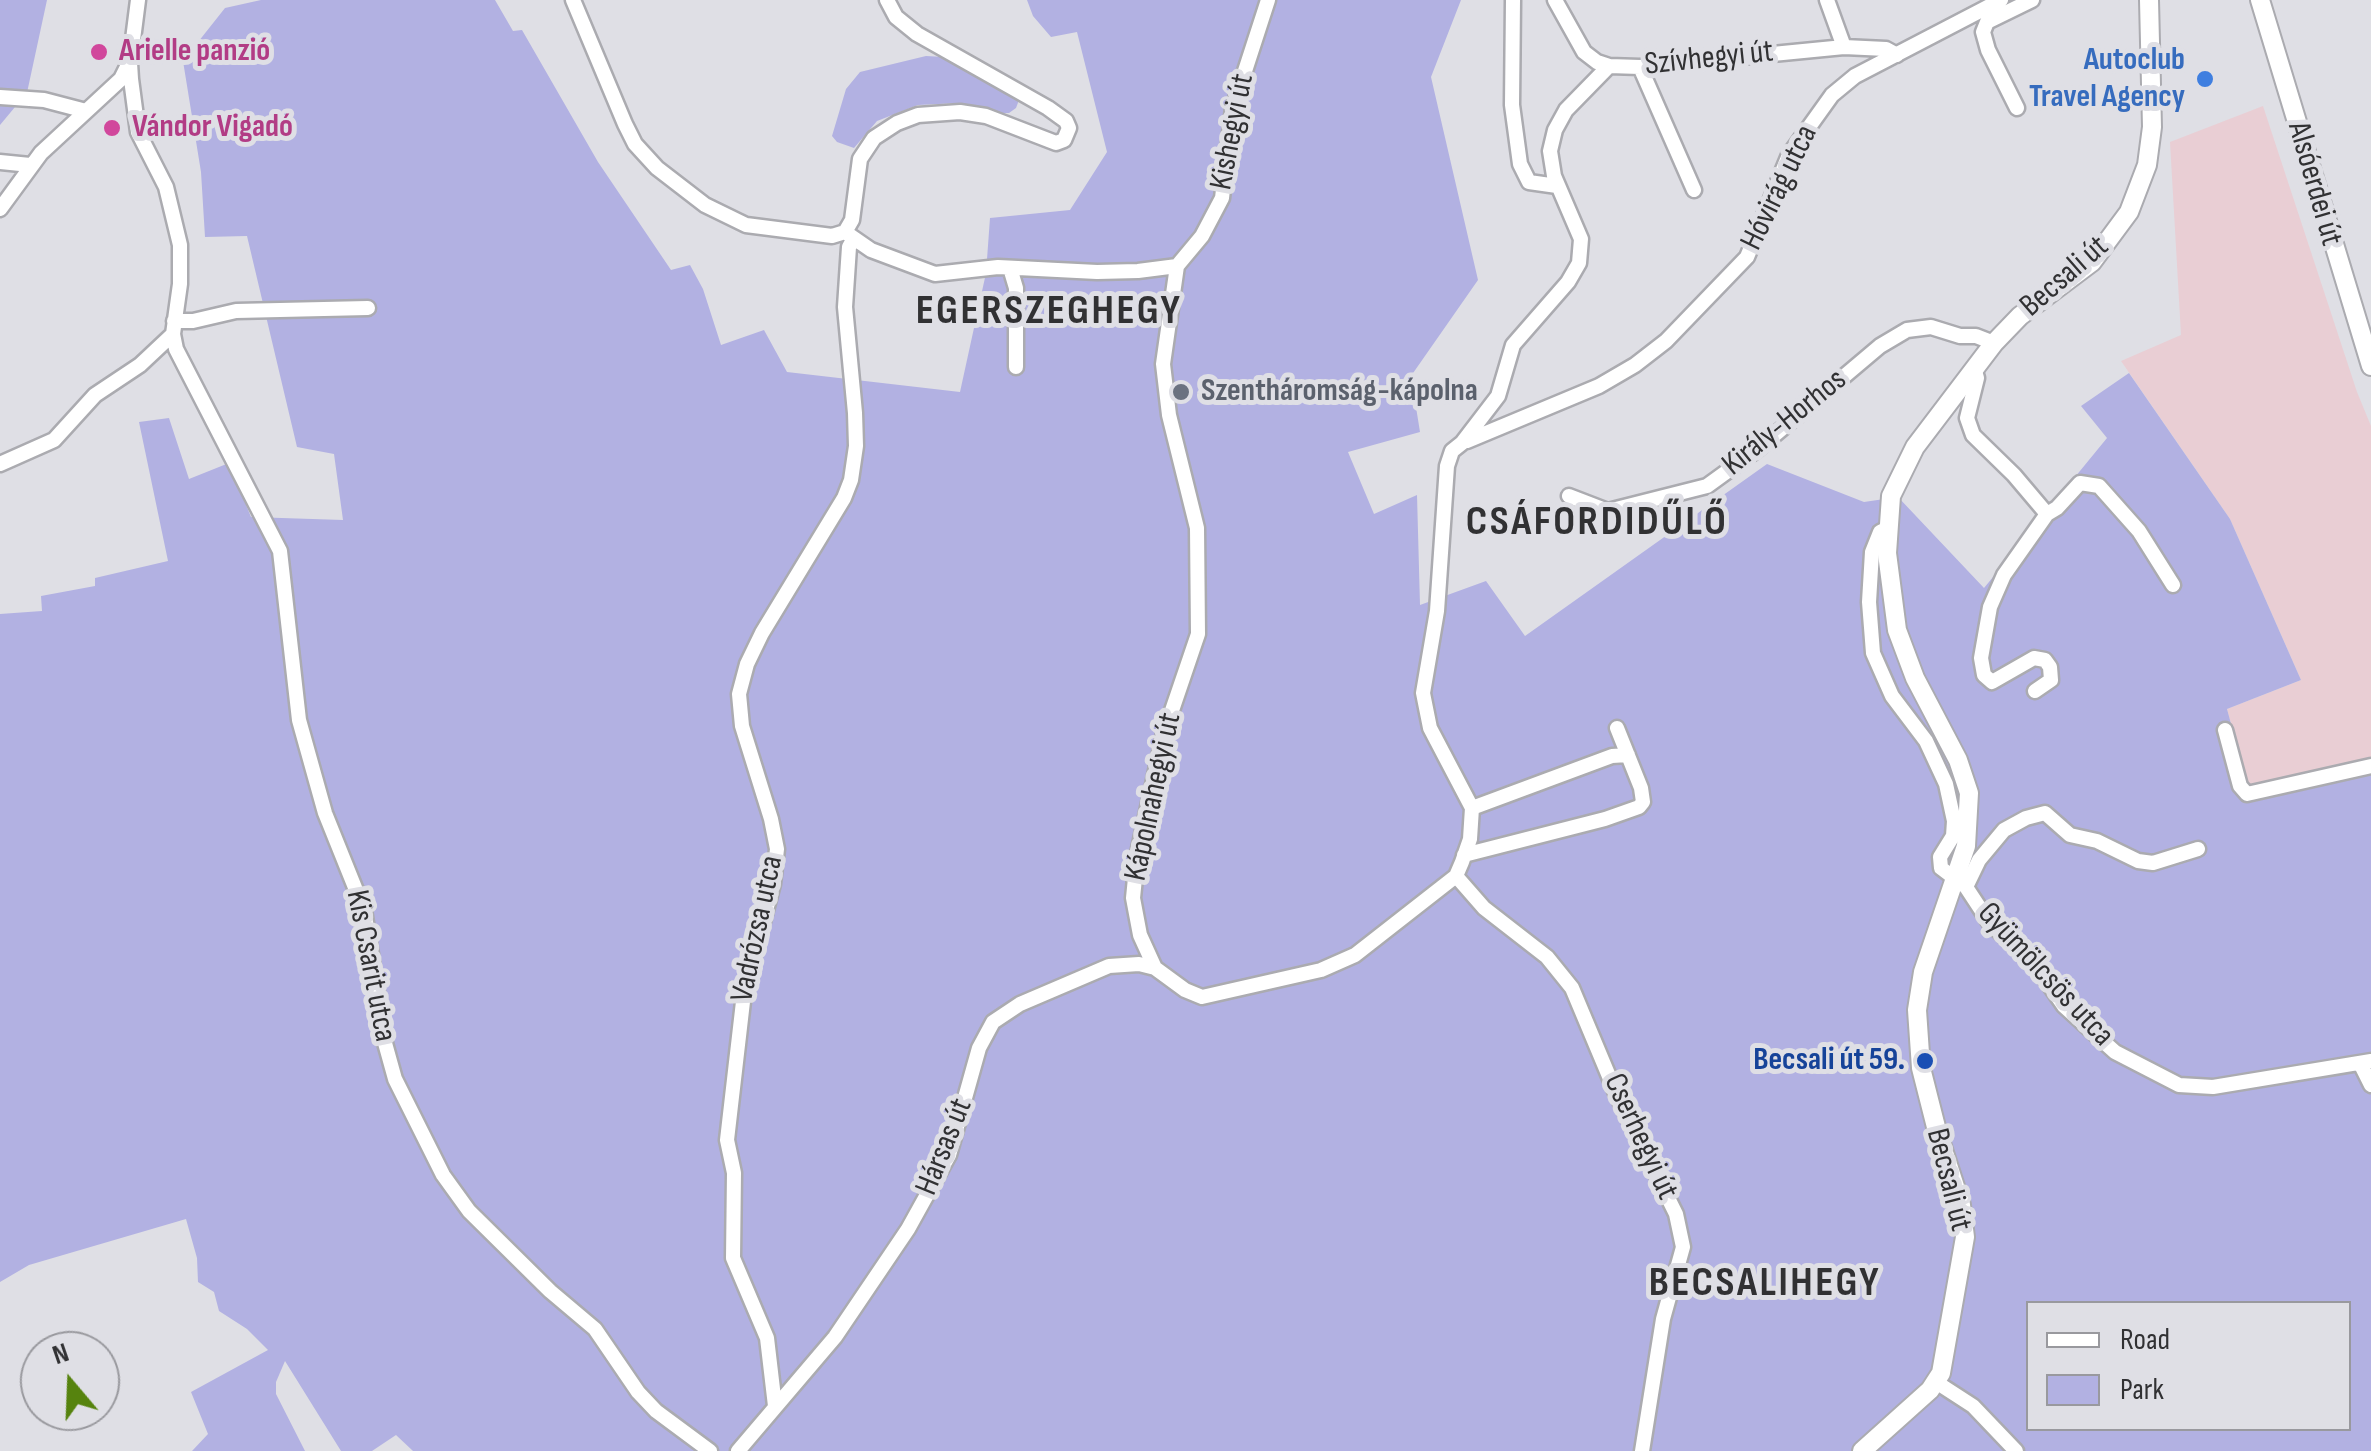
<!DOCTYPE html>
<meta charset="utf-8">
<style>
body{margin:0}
#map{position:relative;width:2371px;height:1451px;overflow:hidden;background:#dfdfe5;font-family:"Sofia Sans Condensed",sans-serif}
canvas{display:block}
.legend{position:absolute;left:2026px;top:1301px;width:325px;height:130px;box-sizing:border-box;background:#dfdfe5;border:2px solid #99999e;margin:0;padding:12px 18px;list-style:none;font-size:30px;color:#313133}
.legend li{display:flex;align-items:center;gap:20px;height:50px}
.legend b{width:50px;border:2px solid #99999e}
.north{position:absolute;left:20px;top:1331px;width:100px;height:100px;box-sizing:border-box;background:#dfdfe5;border:2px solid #99999e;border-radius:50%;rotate:341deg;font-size:28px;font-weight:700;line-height:40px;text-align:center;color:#313133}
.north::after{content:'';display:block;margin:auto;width:35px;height:45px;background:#56830e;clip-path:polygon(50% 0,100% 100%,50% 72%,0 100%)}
</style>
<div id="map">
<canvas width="2371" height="1451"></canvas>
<ul class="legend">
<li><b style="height:12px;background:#fff"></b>Road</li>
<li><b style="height:28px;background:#b2b1e2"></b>Park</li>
</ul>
<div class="north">N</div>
</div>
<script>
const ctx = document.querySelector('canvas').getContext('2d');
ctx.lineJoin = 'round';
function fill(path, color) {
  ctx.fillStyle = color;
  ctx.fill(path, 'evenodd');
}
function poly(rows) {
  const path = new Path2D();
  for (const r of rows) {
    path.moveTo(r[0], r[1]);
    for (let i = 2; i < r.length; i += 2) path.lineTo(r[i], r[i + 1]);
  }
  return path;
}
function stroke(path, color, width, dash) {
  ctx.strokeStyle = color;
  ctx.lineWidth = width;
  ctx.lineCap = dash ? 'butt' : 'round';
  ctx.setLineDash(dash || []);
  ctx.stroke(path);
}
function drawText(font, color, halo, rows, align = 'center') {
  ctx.font = font + ' "Sofia Sans Condensed",sans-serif';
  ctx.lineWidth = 10;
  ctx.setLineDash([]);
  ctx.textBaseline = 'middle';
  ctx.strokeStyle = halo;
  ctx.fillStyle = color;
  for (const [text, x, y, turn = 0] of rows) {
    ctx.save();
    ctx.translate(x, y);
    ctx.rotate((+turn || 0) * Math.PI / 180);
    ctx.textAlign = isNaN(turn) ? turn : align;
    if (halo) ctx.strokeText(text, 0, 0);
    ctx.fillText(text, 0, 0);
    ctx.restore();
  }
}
fill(poly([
 [2263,106,2357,392,2371,426,2371,761,2248,788,2227,709,2301,680,2230,519,2121,361,2181,335,2170,142]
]), '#e9ced4');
fill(poly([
 [0,0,47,0,25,102,20,101,0,125],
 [261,0,495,0,513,31,522,30,598,162,671,270,690,265,703,289,721,345,764,330,787,372,960,392,986,273,990,218,1070,210,1107,152,1077,32,1051,37,1033,16,1027,0,1461,0,1431,77,1478,280,1411,376,1420,432,1348,452,1374,514,1417,495,1420,605,1486,581,1525,636,1767,464,1864,502,1898,497,1984,588,2107,438,2081,406,2129,373,2230,519,2301,680,2227,709,2248,787,2371,761,2371,1451,413,1451,396,1435,372,1451,341,1451,285,1361,276,1382,276,1394,305,1451,192,1451,208,1434,191,1392,268,1350,247,1329,219,1311,214,1292,198,1282,197,1258,186,1219,29,1265,0,1282,0,614,42,611,41,596,95,586,95,578,168,561,139,422,169,418,189,479,229,463,251,517,343,520,334,454,297,447,247,236,205,237,201,172,183,61,225,8],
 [2028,1304,2348,1304,2348,1428,2028,1428],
 [926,56,944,57,1014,94,1019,100,1016,108,1009,113,999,113,958,103,918,105,877,121,854,148,837,142,832,136,846,89,860,72]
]), '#b2b1e2');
const minor = poly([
 [138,0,130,63,131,79,138,132,166,187,180,245,180,284,173,334,176,349,280,551,299,720,325,813,364,910,385,1043,395,1079,443,1175,469,1211,550,1291,595,1329,638,1392,656,1411,710,1451],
 [573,0,625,124,635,144,657,168,705,205,746,225,832,236,845,232],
 [1513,0,1512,105,1520,164,1529,182,1557,186],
 [1555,0,1584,52,1597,62,1609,66,1640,67,1844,47,1886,49,1897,55],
 [1827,0,1844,47],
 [1640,67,1694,190],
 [0,97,44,100,86,111],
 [2017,108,1988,50,1983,32,1987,22,2032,0],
 [0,162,30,165],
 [0,209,41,153,121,79,128,65],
 [845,232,871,250,935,274,998,267,1097,272,1138,271,1177,266,1202,236,1222,198,1233,108,1268,0],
 [845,232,852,220,860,159,874,138,897,123,918,115,960,112,986,116,1056,143,1064,140,1069,128,1066,121,1048,108,917,34,896,17,887,0],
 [1177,266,1163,364,1169,415,1197,528,1198,634,1164,734,1137,858,1133,898,1140,935,1155,968,1185,990,1202,997,1321,970,1355,955,1456,876,1462,862,1470,839,1472,808,1430,728,1423,693,1437,611,1447,466,1452,451,1462,443,1498,396,1513,345,1568,282,1579,263,1581,239,1554,176,1550,151,1555,130,1566,110,1609,66],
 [1010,268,1016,288,1016,367],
 [174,321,193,321,236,311,368,308],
 [1974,368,1977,378,1967,418,1973,435,2014,475,2047,514,2057,508,2080,483,2099,486,2139,531,2173,585],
 [1467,441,1599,386,1635,365,1666,341,1747,257,1789,155,1832,95,1855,76,2001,0],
 [0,464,54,440,95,395,140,365,173,334],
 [1569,496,1608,511,1707,486,1758,449,1880,346,1907,330,1931,327,1960,336,1976,336,1994,343],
 [1888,528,1880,532,1872,552,1869,602,1873,653,1892,696,1926,741,1946,784,1954,821,1953,836,1940,857,1941,868,1966,887,1989,922,2037,967,2064,1006,2115,1052,2179,1085,2213,1087,2371,1061],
 [2035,691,2051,680,2050,667,2045,660,2034,658,1992,682,1984,675,1981,658,1990,607,2004,575,2047,514],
 [2225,730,2240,786,2247,794,2371,766],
 [1472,808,1612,756,1628,755],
 [1464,855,1605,819,1639,807,1643,802,1641,788,1617,728],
 [1456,876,1484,908,1547,957,1572,988,1616,1093,1676,1214,1683,1247,1663,1319,1642,1451],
 [1966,887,1979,860,2004,830,2026,818,2045,813,2070,835,2097,841,2138,861,2153,863,2198,849],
 [2360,1063,2371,1085],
 [1936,1382,1973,1406,2016,1451],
 [775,1406,767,1338,733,1258,734,1173,727,1140,744,993,773,884,777,849,771,819,742,726,739,694,747,664,762,633,844,498,851,480,856,446,855,413,845,307,849,247,853,240],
 [738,1451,835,1337,908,1229,949,1155,979,1048,993,1022,1020,1004,1109,966,1139,964,1155,968]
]);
const major = poly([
 [2260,0,2371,366],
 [1862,1451,1930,1390,1941,1373,1965,1237,1961,1205,1937,1131,1921,1068,1917,1010,1923,972,1966,846,1969,793,1958,760,1915,678,1897,630,1887,553,1891,496,1915,447,1994,343,2020,316,2092,262,2129,212,2147,165,2152,127,2149,0]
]);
stroke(minor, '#ababb0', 19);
stroke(major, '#ababb0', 22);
stroke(minor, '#fff', 14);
stroke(major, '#fff', 18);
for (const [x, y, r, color] of [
 [99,52,10,"#d1479c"],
 [2205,79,10,"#3f7fe0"],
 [112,128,10,"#d1479c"],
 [1181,392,10,"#6b7280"],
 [1925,1061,10,"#1a4fb4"]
]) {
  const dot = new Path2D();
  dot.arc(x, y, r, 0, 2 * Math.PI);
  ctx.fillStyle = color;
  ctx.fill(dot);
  stroke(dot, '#dfdfe5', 4);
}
drawText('bold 32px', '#b23c85', '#dfdfe5', [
 ["Arielle panzió",119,52],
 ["Vándor Vigadó",132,128]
], 'left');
drawText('32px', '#313133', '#dfdfe5', [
 ["Szívhegyi út",1709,59,-6],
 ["Kishegyi út",1233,132,-79],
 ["Alsóerdei út",2314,184,74],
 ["Hóvirág utca",1780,188,-64],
 ["Becsali út",2065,277,-41],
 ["Király-Horhos",1785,423,-39],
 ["Kápolnahegyi út",1154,797,-78],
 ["Vadrózsa utca",758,929,-78],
 ["Kis Csarit utca",370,966,79],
 ["Gyümölcsös utca",2045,975,47],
 ["Cserhegyi út",1640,1137,65],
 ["Hársas út",945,1147,-68],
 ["Becsali út",1948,1180,76]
]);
drawText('bold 32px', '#366cbe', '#dfdfe5', [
 ["Autoclub",2185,61],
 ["Travel Agency",2185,98]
], 'right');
drawText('bold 32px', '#5b616d', '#dfdfe5', [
 ["Szentháromság-kápolna",1201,392]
], 'left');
drawText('bold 32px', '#164399', '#dfdfe5', [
 ["Becsali út 59.",1905,1061]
], 'right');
ctx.letterSpacing = '2.5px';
drawText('bold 42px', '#313133', '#dfdfe5', [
 ["EGERSZEGHEGY",1049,312],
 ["CSÁFORDIDŰLŐ",1597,523],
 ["BECSALIHEGY",1765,1284]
]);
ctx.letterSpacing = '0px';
</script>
